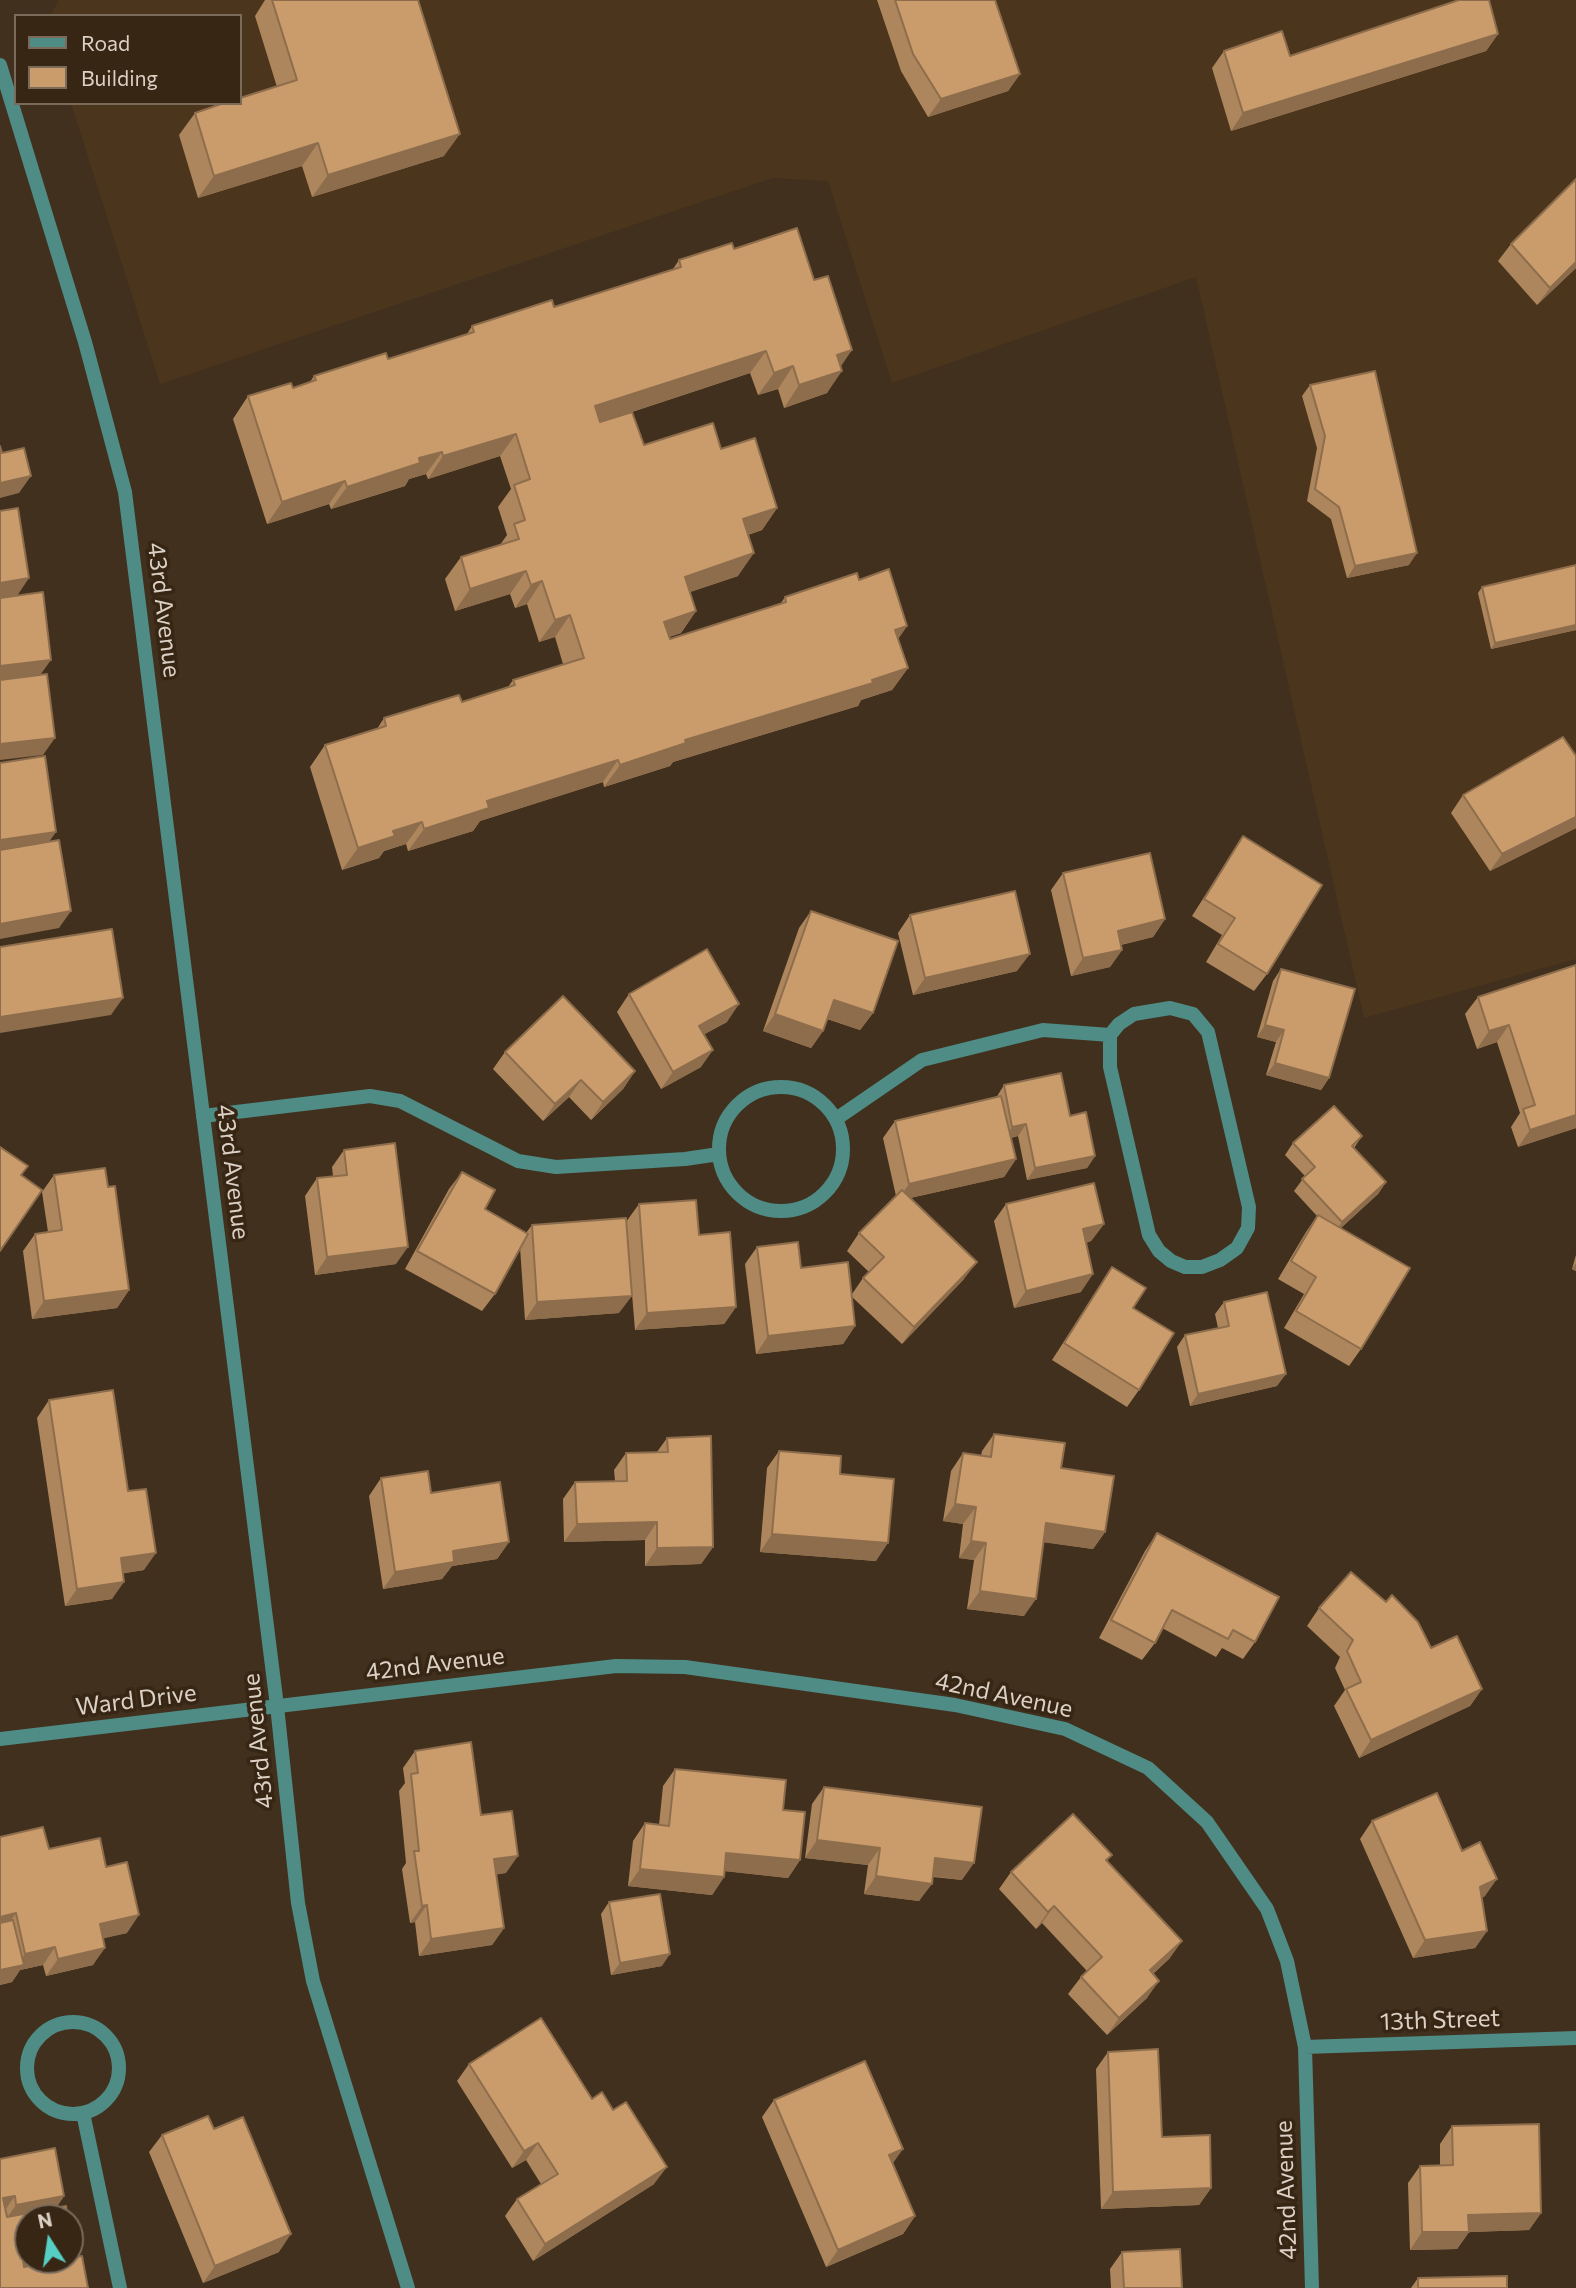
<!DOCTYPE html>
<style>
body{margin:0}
#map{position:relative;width:1576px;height:2288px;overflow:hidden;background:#41301d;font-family:Commissioner,sans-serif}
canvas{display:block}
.legend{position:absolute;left:14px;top:14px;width:228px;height:91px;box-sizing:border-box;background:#372613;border:2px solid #796a5a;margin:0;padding:9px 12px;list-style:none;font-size:21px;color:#dbd0c5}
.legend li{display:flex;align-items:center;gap:14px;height:35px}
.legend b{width:35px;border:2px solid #796a5a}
.north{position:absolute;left:14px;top:2204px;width:70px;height:70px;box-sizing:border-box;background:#372613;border:2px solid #796a5a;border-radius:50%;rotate:348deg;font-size:19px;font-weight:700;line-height:28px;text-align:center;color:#dbd0c5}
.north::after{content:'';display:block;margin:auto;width:24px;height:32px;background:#56cec3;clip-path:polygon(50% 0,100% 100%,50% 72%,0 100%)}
</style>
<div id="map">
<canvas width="1576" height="2288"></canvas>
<ul class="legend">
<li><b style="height:9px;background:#4e8c85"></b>Road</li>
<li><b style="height:19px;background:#ca9c6c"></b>Building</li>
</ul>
<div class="north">N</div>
</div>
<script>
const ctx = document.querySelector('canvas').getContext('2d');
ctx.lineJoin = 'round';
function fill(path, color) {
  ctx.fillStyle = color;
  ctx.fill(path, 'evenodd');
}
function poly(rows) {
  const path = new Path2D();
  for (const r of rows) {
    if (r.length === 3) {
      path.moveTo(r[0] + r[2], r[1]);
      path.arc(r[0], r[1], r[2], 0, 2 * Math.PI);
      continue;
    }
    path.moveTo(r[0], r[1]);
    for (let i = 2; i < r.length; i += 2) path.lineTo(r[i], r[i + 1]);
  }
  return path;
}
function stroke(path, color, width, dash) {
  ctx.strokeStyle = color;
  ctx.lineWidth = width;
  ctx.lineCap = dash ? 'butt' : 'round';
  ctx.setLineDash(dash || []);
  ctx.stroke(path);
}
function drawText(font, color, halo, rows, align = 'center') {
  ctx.font = font + ' Commissioner,sans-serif';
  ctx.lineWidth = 7;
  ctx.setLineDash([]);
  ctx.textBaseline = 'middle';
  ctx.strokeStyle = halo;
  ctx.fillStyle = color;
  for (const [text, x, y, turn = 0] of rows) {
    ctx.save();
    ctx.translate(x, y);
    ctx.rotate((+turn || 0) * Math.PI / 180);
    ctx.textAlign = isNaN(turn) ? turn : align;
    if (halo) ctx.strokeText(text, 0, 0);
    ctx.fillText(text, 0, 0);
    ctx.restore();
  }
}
fill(poly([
 [59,0,1576,0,1576,959,1364,1018,1196,277,892,383,828,181,773,178,160,384,71,103,240,103,240,16,50,16]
]), '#4c351d');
stroke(poly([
 [1170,1008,1193,1014,1208,1032,1249,1207,1248,1228,1237,1248,1220,1260,1202,1267,1185,1267,1171,1261,1159,1251,1149,1235,1110,1067,1110,1035,1119,1024,1134,1014,1170,1008],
 [781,1149,62],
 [203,1116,370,1096,400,1101,518,1161,556,1167,685,1159,719,1154],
 [836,1119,922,1060,1043,1030,1110,1035],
 [0,1739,616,1666,685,1667,955,1705,1065,1729,1148,1768,1207,1822,1267,1909,1287,1961,1305,2047,1312,2288],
 [73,2068,46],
 [1305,2047,1576,2038],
 [83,2113,120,2288]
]), '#4e8c85', 14);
stroke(poly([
 [0,65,85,342,125,492,277,1706,298,1903,313,1981,408,2288]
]), '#4e8c85', 14);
fill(poly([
 [265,0,418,0,444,156,312,197,302,166,198,198,179,135,195,113,277,87,255,16],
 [877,0,995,0,1020,74,1008,91,928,117,901,71],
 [1498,34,1486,51,1231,131,1212,68,1224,51,1290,56],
 [1576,179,1576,268,1537,305,1498,261,1511,244],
 [734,249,841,366,827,393,784,408,778,389,758,395,750,373,629,413,644,445,721,449,777,508,762,530,748,535,738,576,690,592,696,611,681,633,669,637,670,639,781,603,785,597,859,580,907,626,898,639,908,668,892,690,861,700,858,706,673,762,670,766,604,787,603,782,480,821,473,831,408,851,406,844,384,851,379,858,342,870,310,767,325,745,377,729,384,718,462,702,508,687,513,680,563,664,555,637,539,642,527,604,515,608,510,594,455,611,445,579,461,557,500,545,507,535,498,507,511,489,500,456,428,479,426,474,409,479,405,486,331,509,329,504,267,524,233,419,248,396,293,388,310,382,314,376,388,359,467,334,472,326,554,307,673,269,679,260],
 [1310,385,1409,565,1347,578,1331,519,1307,501,1317,448,1302,396],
 [1576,565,1576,630,1491,649,1478,593,1482,587],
 [1576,756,1576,828,1490,871,1451,813,1463,795],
 [1243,836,1267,974,1254,991,1206,962,1222,935,1192,916],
 [1063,873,1165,919,1153,937,1121,945,1122,950,1110,967,1071,976,1051,890],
 [811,911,873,1013,860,1030,827,1019,823,1031,811,1048,763,1031,799,928],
 [910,915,1017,971,913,995,898,933],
 [1576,965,1576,1128,1518,1147,1511,1127,1520,1113,1497,1042,1477,1049,1465,1014,1478,997],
 [1281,969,1329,1078,1321,1090,1266,1075,1276,1042,1257,1037,1273,981],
 [629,994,727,1022,704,1034,701,1067,661,1089,617,1012],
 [505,1052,635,1071,623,1089,591,1120,569,1097,543,1121,493,1069],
 [1004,1085,1070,1116,1095,1156,1087,1168,1027,1180,1018,1136,1011,1138,1016,1159,1004,1177,910,1198,964,1279,902,1344,852,1297,855,1326,843,1344,756,1354,745,1264,757,1247,801,1268,852,1294,863,1278,869,1272,847,1251,859,1233,896,1196,883,1138,895,1121,996,1098],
 [1362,1136,1354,1148,1386,1182,1378,1194,1341,1228,1361,1349,1349,1366,1284,1328,1304,1294,1278,1279,1306,1232,1317,1216,1294,1191,1305,1176,1285,1155,1293,1143],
 [344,1150,396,1264,315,1275,305,1196,317,1178,333,1176,332,1167],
 [462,1172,485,1209,526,1233,532,1225,619,1313,525,1320,520,1247,495,1294,482,1311,405,1269,449,1189],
 [54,1175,108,1187,129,1290,117,1308,32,1319,23,1251,35,1234,48,1232,42,1192],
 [639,1204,699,1235,736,1307,724,1324,635,1330,626,1222],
 [1006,1204,1104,1224,1091,1241,1086,1243,1081,1292,1014,1308,994,1221],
 [1576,1255,1576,1271,1572,1269],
 [1112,1267,1133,1308,1139,1390,1127,1407,1052,1360],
 [1224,1302,1277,1386,1190,1406,1177,1347,1185,1335,1218,1328,1215,1314],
 [49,1400,128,1491,144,1570,123,1573,112,1599,65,1606,37,1418],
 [994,1434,1061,1468,1105,1532,1093,1549,1044,1542,1024,1616,967,1609,974,1560,959,1558,963,1524,943,1521,951,1471,963,1453,981,1456,982,1451],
 [667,1438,713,1547,701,1564,645,1566,645,1540,564,1542,563,1499,575,1482,615,1481,614,1470,626,1453,657,1452],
 [779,1451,840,1474,876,1561,760,1552,767,1468],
 [381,1478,431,1493,509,1542,497,1559,452,1566,442,1579,383,1589,369,1496],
 [1157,1533,1255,1642,1243,1659,1222,1648,1216,1657,1162,1628,1155,1643,1142,1660,1099,1638,1145,1551],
 [1319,1608,1431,1648,1482,1689,1470,1706,1359,1758,1334,1706,1345,1690,1335,1668,1340,1657,1307,1626],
 [415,1751,481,1815,506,1873,496,1874,504,1928,492,1945,419,1956,415,1922,410,1923,402,1869,406,1863,399,1791,405,1783,403,1768],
 [675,1769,800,1860,788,1878,725,1871,724,1877,712,1895,628,1886,633,1841,645,1823,659,1825,663,1786],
 [824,1787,962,1880,933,1877,919,1901,864,1894,868,1865,805,1858,812,1804],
 [1372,1821,1485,1896,1481,1898,1487,1931,1475,1948,1413,1958,1360,1839],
 [0,1837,49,1849,106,1867,127,1933,103,1938,93,1965,46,1976,43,1965,20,1970,12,1982,0,1985],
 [1112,1855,1107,1861,1170,1958,1153,1974,1147,1998,1107,2035,1068,1994,1081,1977,1087,1971,1042,1923,1036,1929,999,1889,1011,1872],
 [609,1902,662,1966,611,1975,601,1914],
 [1108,2052,1162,2137,1211,2188,1199,2205,1101,2209,1096,2069],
 [469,2064,592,2099,654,2184,533,2261,505,2216,517,2199,541,2184,526,2160,512,2168,457,2081],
 [774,2100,893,2164,915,2216,903,2234,826,2267,762,2117],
 [1452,2126,1541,2213,1529,2230,1469,2232,1457,2249,1410,2250,1408,2183,1420,2166,1440,2165,1440,2144],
 [214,2129,279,2252,203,2283,149,2152,162,2135],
 [0,2159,64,2196,56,2208,28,2218,0,2288],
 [1122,2252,1182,2288,1111,2288,1110,2269],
 [1418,2278,1507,2288,1411,2288]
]), '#ae865d');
fill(poly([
 [1498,34,1486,51,1231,131,1243,113],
 [1020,74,1008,91,928,117,941,99],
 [460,134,444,156,312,197,328,175],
 [318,143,302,166,198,198,214,176],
 [1576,262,1576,268,1537,305,1550,288],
 [852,350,837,372,837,355],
 [766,351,750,373,580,429,595,406],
 [793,366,778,389,758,395,774,373],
 [842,371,827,393,784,408,799,385],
 [516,434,500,456,428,479,443,456],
 [442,452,426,474,409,479,405,486,331,509,347,487,419,458],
 [31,476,19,493,0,498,0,483],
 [345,481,329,504,267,524,282,502],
 [777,508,762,530,727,542,743,519],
 [754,553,738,576,669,599,685,577],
 [1417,553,1409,565,1347,578,1355,566],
 [526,571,510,594,455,611,470,589],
 [29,578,17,596,0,598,0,583],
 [542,581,527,604,515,608,531,585],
 [696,611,681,633,648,644,664,622],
 [570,615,555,637,539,642,555,620],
 [1576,625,1576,630,1491,649,1495,643],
 [907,626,891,649,895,630],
 [51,660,38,678,0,682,0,666],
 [908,668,892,690,861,700,858,706,673,762,670,766,604,787,620,765,685,740],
 [55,738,43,755,0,760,0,744],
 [618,760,603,782,480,821,473,831,408,851,424,829,487,801],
 [1576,817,1576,828,1490,871,1502,854],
 [422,822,406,844,384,851,379,858,342,870,358,848,393,831],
 [56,832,44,849,0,855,0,840],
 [71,911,59,928,0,939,0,924],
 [1165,919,1153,937,1106,948,1118,931],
 [1122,950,1110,967,1071,976,1083,958],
 [1030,954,1017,971,913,995,925,978],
 [123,998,111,1015,0,1033,0,1017],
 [834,1000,873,1013,860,1030,822,1017],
 [739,1004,727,1022,687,1044,699,1026],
 [775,1014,823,1031,811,1048,763,1031],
 [1265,1025,1284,1030,1276,1042,1257,1037],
 [1509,1025,1497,1042,1477,1049,1489,1031],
 [713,1050,701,1067,661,1089,673,1072],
 [1275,1063,1329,1078,1321,1090,1266,1075],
 [635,1071,623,1089,591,1120,603,1102],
 [581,1080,569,1097,543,1121,555,1104],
 [1576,1115,1576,1128,1518,1147,1530,1130],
 [1026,1124,1018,1136,1004,1139,1012,1127],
 [1095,1156,1087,1168,1027,1180,1035,1168],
 [1016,1159,1004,1177,897,1201,909,1184],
 [1386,1182,1378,1194,1334,1234,1342,1222],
 [1104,1224,1091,1241,1070,1246,1083,1229],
 [408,1247,396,1264,315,1275,327,1257],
 [977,1262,964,1279,902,1344,914,1327],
 [1576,1263,1576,1271,1572,1269],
 [1093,1274,1081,1292,1014,1308,1026,1291],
 [129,1290,117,1308,32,1319,44,1301],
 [632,1296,619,1313,525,1320,537,1302],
 [736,1307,724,1324,635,1330,647,1313],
 [855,1326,843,1344,756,1354,768,1336],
 [1286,1374,1277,1386,1190,1406,1198,1394],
 [955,1504,976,1507,963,1524,943,1521],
 [657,1522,645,1540,564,1542,577,1524],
 [1046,1523,1105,1532,1093,1549,1034,1541],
 [772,1534,888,1543,876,1561,760,1552],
 [971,1541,986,1543,974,1560,959,1558],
 [509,1542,497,1559,452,1566,442,1579,383,1589,395,1572,453,1551],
 [713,1547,701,1564,645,1566,657,1548],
 [156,1553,144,1570,109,1576,121,1558],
 [124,1582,112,1599,65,1606,77,1589],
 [980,1591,1036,1599,1024,1616,967,1609],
 [1482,1689,1470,1706,1359,1758,1371,1740],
 [817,1840,880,1848,868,1865,805,1858],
 [726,1853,800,1860,788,1878,714,1870],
 [518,1856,506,1873,482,1877,494,1859],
 [935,1858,974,1863,962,1880,923,1875],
 [640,1869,724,1877,712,1895,628,1886],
 [876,1876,932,1884,919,1901,864,1894],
 [1497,1879,1485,1896,1467,1904,1480,1887],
 [427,1905,415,1922,410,1923,422,1906],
 [1054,1906,1042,1923,1036,1929,1048,1912],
 [16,1913,4,1931,0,1932,0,1917],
 [139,1915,127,1933,88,1942,100,1924],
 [504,1928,492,1945,419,1956,431,1939],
 [1487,1931,1475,1948,1413,1958,1425,1940],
 [1182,1941,1170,1958,1138,1987,1150,1970],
 [55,1947,43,1965,20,1970,12,1982,0,1985,0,1970,16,1966,25,1954],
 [105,1948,93,1965,46,1976,58,1959],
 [670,1954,662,1966,611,1975,620,1963],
 [1159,1981,1147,1998,1107,2035,1119,2018],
 [538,2143,526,2160,512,2168,524,2151],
 [903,2149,891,2166,889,2155],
 [667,2167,654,2184,533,2261,545,2244],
 [1211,2188,1199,2205,1101,2209,1113,2192],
 [15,2196,0,2217,3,2198],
 [64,2196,49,2218,0,2228,16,2205],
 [1541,2213,1529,2230,1469,2232,1457,2249,1410,2250,1422,2232,1468,2215],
 [915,2216,903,2234,826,2267,838,2250],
 [291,2234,279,2252,203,2283,215,2266],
 [28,2259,28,2260,67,2260,7,2282,23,2260]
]), '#8d6d4c');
const building = poly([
 [272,0,418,0,460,134,328,175,318,143,214,176,195,113,224,103,240,103,240,98,297,80,272,0],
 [895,0,995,0,1020,74,941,99,913,54,895,0],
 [1459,0,1489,0,1498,34,1243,113,1224,51,1282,31,1290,56,1459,0],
 [1576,179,1576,262,1550,288,1511,244,1576,179],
 [797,228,814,280,828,276,852,350,837,355,842,371,799,385,793,366,774,373,766,351,595,406,600,422,632,412,644,445,713,423,721,449,755,438,777,508,743,519,754,553,685,577,696,611,664,622,670,639,786,602,785,597,857,573,859,580,889,569,907,626,895,630,908,668,872,680,873,683,685,740,686,743,620,765,618,760,487,801,489,808,424,829,422,822,393,831,395,836,358,848,325,745,386,726,384,718,459,695,462,702,515,685,513,680,584,658,570,615,555,620,542,581,531,585,526,571,470,589,461,557,519,539,514,524,525,520,514,485,530,479,516,434,443,456,442,452,419,458,420,463,347,487,345,481,282,502,248,396,291,383,293,388,316,380,314,376,386,353,388,359,474,332,472,326,552,300,554,307,681,267,679,260,732,243,734,249,797,228],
 [1375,371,1417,553,1355,566,1339,507,1315,489,1325,436,1310,385,1375,371],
 [0,446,2,453,24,448,31,476,0,483,0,446],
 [18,508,29,578,0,583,0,511,18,508],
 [1576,565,1576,625,1495,643,1482,587,1576,565],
 [43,592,51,660,0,666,0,598,43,592],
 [47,674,55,738,0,744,0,680,47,674],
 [1563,737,1576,756,1576,817,1502,854,1463,795,1563,737],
 [45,756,56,832,0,840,0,763,45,756],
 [1243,836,1322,885,1267,974,1218,944,1235,918,1204,899,1243,836],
 [59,840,71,911,0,924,0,850,59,840],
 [1150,853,1165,919,1118,931,1122,950,1083,958,1063,873,1150,853],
 [1015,891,1030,954,925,978,910,915,1015,891],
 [811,911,898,941,873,1013,834,1000,823,1031,775,1014,811,911],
 [112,929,123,998,0,1017,0,947,112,929],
 [707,949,739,1004,699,1026,713,1050,673,1072,629,994,707,949],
 [1576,965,1576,1115,1530,1130,1523,1109,1535,1105,1509,1025,1489,1031,1478,997,1576,965],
 [1281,969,1355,989,1329,1078,1275,1063,1284,1030,1265,1025,1281,969],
 [563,996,635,1071,603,1102,581,1080,555,1104,505,1052,563,996],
 [1061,1073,1070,1116,1086,1112,1095,1156,1035,1168,1026,1124,1012,1127,1004,1085,1061,1073],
 [1001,1096,1016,1159,909,1184,895,1121,1001,1096],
 [1334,1106,1362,1136,1352,1146,1386,1182,1342,1222,1302,1179,1315,1167,1293,1143,1334,1106],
 [395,1143,408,1247,327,1257,317,1178,347,1175,344,1150,395,1143],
 [0,1147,28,1166,21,1175,42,1190,0,1251,0,1147],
 [105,1168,108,1187,115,1186,129,1290,44,1301,35,1234,62,1230,54,1175,105,1168],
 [462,1172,495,1190,485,1209,528,1234,495,1294,417,1251,462,1172],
 [1094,1183,1104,1224,1083,1229,1093,1274,1026,1291,1006,1204,1094,1183],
 [902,1190,977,1262,914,1327,863,1278,884,1257,859,1233,902,1190],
 [696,1200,699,1235,730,1232,736,1307,647,1313,639,1204,696,1200],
 [1318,1215,1410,1268,1361,1349,1296,1311,1316,1277,1291,1261,1318,1215],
 [626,1218,632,1296,537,1302,532,1225,626,1218],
 [798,1242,801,1268,848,1262,855,1326,768,1336,757,1247,798,1242],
 [1112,1267,1146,1288,1133,1308,1174,1333,1139,1390,1064,1343,1112,1267],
 [1267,1292,1286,1374,1198,1394,1185,1335,1229,1326,1224,1302,1267,1292],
 [113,1390,128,1491,146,1489,156,1553,121,1558,124,1582,77,1589,49,1400,113,1390],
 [994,1434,1065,1443,1061,1468,1114,1476,1105,1532,1046,1523,1036,1599,980,1591,986,1543,971,1541,976,1507,955,1504,963,1453,991,1457,994,1434],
 [711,1436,713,1547,657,1548,657,1522,577,1524,575,1482,627,1481,626,1453,668,1452,667,1438,711,1436],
 [779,1451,841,1456,840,1474,894,1479,888,1543,772,1534,779,1451],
 [428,1471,431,1493,500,1482,509,1542,453,1551,454,1562,395,1572,381,1478,428,1471],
 [1157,1533,1279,1597,1255,1642,1233,1630,1228,1639,1172,1610,1155,1643,1111,1620,1157,1533],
 [1351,1572,1386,1602,1392,1595,1418,1622,1431,1648,1457,1636,1482,1689,1371,1740,1346,1689,1361,1682,1347,1651,1353,1640,1319,1608,1351,1572],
 [471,1742,481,1815,512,1811,518,1856,494,1859,504,1928,431,1939,427,1905,422,1906,414,1851,419,1851,411,1774,418,1773,415,1751,471,1742],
 [675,1769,786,1780,783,1810,805,1812,800,1860,726,1853,724,1877,640,1869,645,1823,669,1826,675,1769],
 [824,1787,982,1807,974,1863,935,1858,932,1884,876,1876,880,1848,817,1840,824,1787],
 [1437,1793,1462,1851,1480,1842,1497,1879,1480,1887,1487,1931,1425,1940,1372,1821,1437,1793],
 [1073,1814,1112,1855,1106,1860,1182,1941,1150,1970,1159,1981,1119,2018,1081,1977,1102,1957,1054,1906,1048,1912,1011,1872,1073,1814],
 [43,1827,49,1849,100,1838,106,1867,127,1862,139,1915,100,1924,105,1948,58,1959,55,1947,25,1954,16,1913,0,1917,0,1837,43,1827],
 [660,1894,670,1954,620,1963,609,1902,660,1894],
 [13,1920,24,1965,0,1970,0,1923,13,1920],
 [541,2018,592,2099,602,2092,613,2110,626,2102,667,2167,545,2244,517,2199,558,2174,538,2143,524,2151,469,2064,541,2018],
 [1158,2049,1162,2137,1210,2135,1211,2188,1113,2192,1108,2052,1158,2049],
 [865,2061,903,2149,889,2155,915,2216,838,2250,774,2100,865,2061],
 [208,2116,214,2129,243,2117,291,2234,215,2266,162,2135,208,2116],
 [1539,2124,1541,2213,1468,2215,1469,2232,1422,2232,1420,2166,1453,2165,1452,2126,1539,2124],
 [55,2148,64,2196,16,2205,15,2196,3,2198,7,2217,66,2206,68,2218,28,2218,28,2259,23,2260,24,2267,62,2260,70,2260,70,2258,82,2256,88,2288,0,2288,0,2159,55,2148],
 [70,2229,74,2249,70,2250,70,2229],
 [1180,2249,1182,2288,1124,2288,1122,2252,1180,2249],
 [1507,2276,1507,2288,1418,2288,1418,2278,1507,2276]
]);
fill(building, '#ca9c6c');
stroke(building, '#8d6d4c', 2);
drawText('24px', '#dbd0c5', '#372613', [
 ["43rd Avenue",164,610,83],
 ["43rd Avenue",233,1172,83],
 ["42nd Avenue",435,1664,-7],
 ["42nd Avenue",1004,1695,12],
 ["Ward Drive",136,1700,-7],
 ["43rd Avenue",258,1741,-96],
 ["13th Street",1440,2020,-2],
 ["42nd Avenue",1286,2190,-92]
]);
</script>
